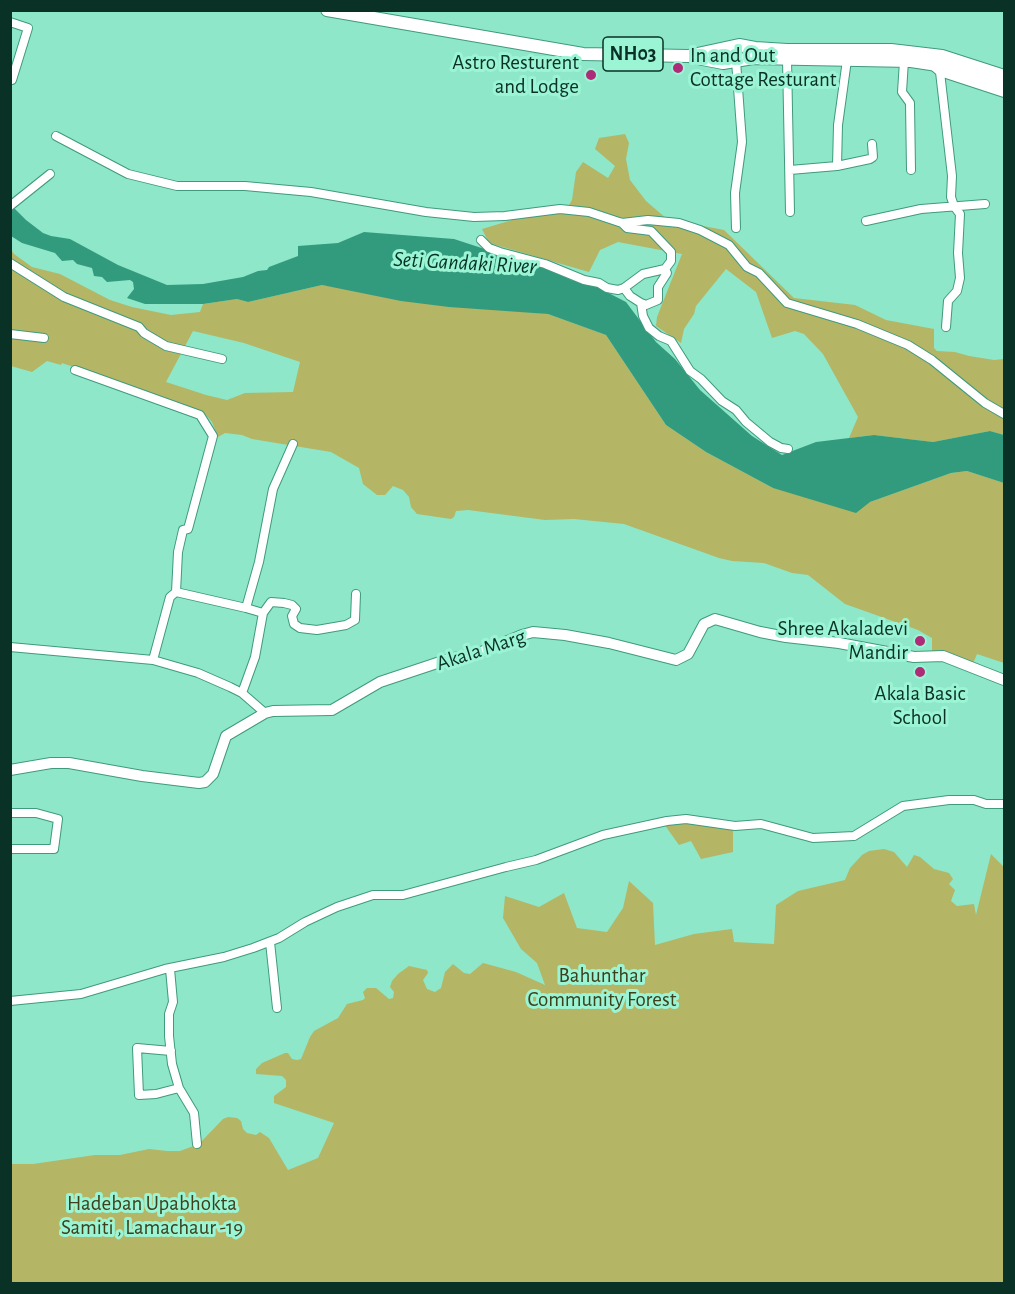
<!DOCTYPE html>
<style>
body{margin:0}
#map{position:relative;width:1015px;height:1294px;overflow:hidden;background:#8ee7c8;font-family:"Alegreya Sans",sans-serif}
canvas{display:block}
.frame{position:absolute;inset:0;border:12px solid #0a3126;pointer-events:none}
</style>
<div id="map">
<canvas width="1015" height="1294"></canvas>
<div class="frame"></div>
</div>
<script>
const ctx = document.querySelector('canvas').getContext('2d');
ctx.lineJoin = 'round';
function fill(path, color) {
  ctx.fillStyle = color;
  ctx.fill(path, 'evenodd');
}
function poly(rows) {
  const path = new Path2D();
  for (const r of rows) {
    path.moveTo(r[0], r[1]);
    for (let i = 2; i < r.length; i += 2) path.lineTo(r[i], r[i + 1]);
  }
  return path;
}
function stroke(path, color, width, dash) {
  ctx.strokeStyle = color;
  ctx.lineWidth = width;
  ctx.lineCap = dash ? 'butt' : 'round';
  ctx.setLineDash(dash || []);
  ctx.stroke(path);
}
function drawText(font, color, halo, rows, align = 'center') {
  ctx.font = font + ' "Alegreya Sans",sans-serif';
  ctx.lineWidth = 6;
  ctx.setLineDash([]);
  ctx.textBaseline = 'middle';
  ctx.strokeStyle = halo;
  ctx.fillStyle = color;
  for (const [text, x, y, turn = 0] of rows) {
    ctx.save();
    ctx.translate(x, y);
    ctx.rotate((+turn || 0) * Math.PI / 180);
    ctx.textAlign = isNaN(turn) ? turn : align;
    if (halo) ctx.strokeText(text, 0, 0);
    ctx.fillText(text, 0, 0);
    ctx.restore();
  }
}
fill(poly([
 [625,134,629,143,626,159,630,180,646,201,667,219,724,230,794,298,855,305,886,320,934,329,934,348,937,351,955,352,969,356,994,360,1004,359,1004,435,990,431,933,442,874,435,849,438,858,417,823,354,804,334,795,331,772,338,756,292,726,269,696,306,694,314,684,329,681,343,656,326,657,317,682,254,618,242,600,250,589,272,489,243,482,229,522,217,566,210,572,200,576,172,583,162,608,178,615,166,595,149,599,138],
 [10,248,14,254,32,267,60,274,110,300,132,307,171,315,200,312,203,304,237,299,248,302,322,285,548,314,606,335,666,425,706,452,773,488,870,502,951,473,967,471,1004,483,1004,663,977,654,972,666,932,654,932,638,918,630,845,604,808,575,792,573,764,563,732,561,719,558,624,524,574,519,545,520,468,510,456,511,454,517,451,519,417,514,411,507,409,497,403,490,393,486,385,495,377,495,363,484,359,468,331,452,252,439,242,435,225,433,218,437,212,422,203,412,62,363,61,365,47,361,32,372,11,366],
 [193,331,244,343,300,362,293,392,245,393,227,400,206,395,166,382],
 [696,822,733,828,733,852,701,859,691,841,679,845,664,824],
 [884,849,894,852,907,867,914,855,920,857,934,869,949,873,953,879,949,884,955,890,951,901,957,906,974,904,976,915,991,854,1004,867,1004,1283,11,1284,11,1164,33,1164,95,1155,120,1155,149,1149,167,1151,180,1151,199,1144,223,1119,228,1117,237,1118,241,1121,243,1129,247,1133,256,1135,260,1132,269,1138,288,1170,318,1158,334,1123,274,1103,274,1096,286,1087,286,1080,282,1076,256,1074,256,1069,262,1063,285,1053,288,1053,292,1059,297,1060,301,1059,310,1037,314,1031,338,1018,347,1004,363,1000,365,998,363,992,367,988,376,988,389,999,393,998,394,992,390,987,392,981,398,974,409,966,427,970,428,973,423,980,427,989,435,992,441,988,445,972,453,964,464,973,470,974,483,963,516,972,545,985,537,963,521,949,503,918,505,896,539,907,564,893,577,928,607,932,623,908,629,881,653,903,655,945,694,934,732,929,734,942,774,944,776,905,798,891,845,880,850,868,862,855,869,851]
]), '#b4b565');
fill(poly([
 [10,204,26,220,43,233,51,236,70,239,118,265,167,285,203,284,243,277,258,271,267,270,269,267,298,256,298,246,338,243,364,232,454,239,555,272,571,280,595,286,626,302,656,342,675,359,700,390,752,436,782,455,816,442,874,435,933,442,990,431,1004,435,1004,483,967,471,951,473,870,502,856,513,773,488,706,452,666,425,606,335,548,314,449,307,401,301,322,285,248,302,237,299,203,304,145,304,127,298,134,289,133,282,130,280,107,282,102,277,94,276,92,268,77,264,73,260,62,261,55,253,22,243,11,236]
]), '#329b7d');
const minor = poly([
 [10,22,28,28,12,80],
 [787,59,790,212],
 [736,61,742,142,735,193,736,228],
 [904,61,902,92,910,103,911,170],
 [933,66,940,72,952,176,951,197,954,206,960,214,958,253,960,278,957,291,948,301,946,327],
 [940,72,1004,93],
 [56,136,128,174,177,186,245,186,311,192,426,212,474,217,505,216,560,209,589,212,622,223,648,220,679,223,700,230,729,245,747,267,759,273,787,303,857,324,908,345,932,360,985,403,1004,414],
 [837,166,838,125,847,60],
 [790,170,837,166,870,159,873,157,872,144],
 [10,206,50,174],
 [866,221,921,209,985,204],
 [481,240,489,248,500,252,545,264,584,280,599,283,607,288,618,290,624,288,643,274,665,269,671,261,671,252,651,231,627,228,622,223],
 [10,263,64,297,139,327,144,333,166,346,222,359],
 [624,288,630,296,641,303,643,316,649,328,659,336,671,341,690,371,701,379,722,401,736,410,746,422,770,442,781,448,788,449],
 [641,303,646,305,658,300,658,287,667,273,665,269],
 [10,334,44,338],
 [75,370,200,415,213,436,188,529,183,530,178,552,176,592,170,597,153,660],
 [176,592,246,608],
 [263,613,271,602,284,603,292,605,296,609,292,616,294,624,300,628,317,630,346,625,355,620,356,594],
 [10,647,153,660,198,673,230,687,242,693,265,713],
 [242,693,255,657,263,613,246,608,259,562,273,489,293,444],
 [10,813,36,813,58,819,54,849,10,849],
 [270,942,277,1008],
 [170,969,173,1002,169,1014,169,1036,172,1064,179,1088,194,1113,197,1144],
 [10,1001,81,994,165,969,224,957,253,948,279,938,305,922,337,907,373,895,403,895,506,867,536,860,603,835,667,821,686,819,735,826,761,824,813,838,854,836,903,806,949,800,974,800,986,804,1004,804],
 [171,1051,137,1048,139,1095,156,1094,179,1088]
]);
const major = poly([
 [10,770,51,763,69,763,142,776,199,783,205,782,213,774,226,736,265,713,273,711,332,710,380,682,449,659,481,652,522,635,533,632,565,635,609,643,676,660,688,654,704,624,715,619,760,632,786,637,839,643,914,657,943,656,1004,680]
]);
const highway = poly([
 [327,10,583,54,688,56,739,45,755,48,787,50,891,50,942,56,1004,76],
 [692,57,723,63,753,58,911,61,944,66,1004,86]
]);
stroke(minor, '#3f9a7e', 10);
stroke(major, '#3f9a7e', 12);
stroke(highway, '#3f9a7e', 14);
stroke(minor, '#fff', 8);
stroke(major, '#fff', 10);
stroke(highway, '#fff', 12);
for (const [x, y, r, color] of [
 [678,68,6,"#ad2b77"],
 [591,75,6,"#ad2b77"],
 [920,641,6,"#ad2b77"],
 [920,672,6,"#ad2b77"]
]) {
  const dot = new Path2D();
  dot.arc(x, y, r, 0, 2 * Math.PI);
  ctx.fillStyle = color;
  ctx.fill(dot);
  stroke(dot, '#9bf5d5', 2);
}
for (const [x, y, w] of [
 [633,54,60]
]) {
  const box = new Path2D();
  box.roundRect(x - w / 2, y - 17, w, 34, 4.5);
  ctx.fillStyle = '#9bf5d5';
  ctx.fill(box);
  stroke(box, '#0a3126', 1.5);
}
drawText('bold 20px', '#0a3126', null, [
 ["NH03",633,54]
]);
drawText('21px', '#0a3126', '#9bf5d5', [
 ["In and Out",690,56,"left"],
 ["Cottage Resturant",690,80,"left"],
 ["Astro Resturent",579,63],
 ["and Lodge",579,87],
 ["Shree Akaladevi",908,629],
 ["Mandir",908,653],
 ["Akala Basic",920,694,"center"],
 ["School",920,718,"center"]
], 'right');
drawText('21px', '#0a3126', '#9bf5d5', [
 ["Akala Marg",481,650,-18]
]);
drawText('21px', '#3e3f1b', '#9bf5d5', [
 ["Bahunthar",602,976],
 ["Community Forest",602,1000],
 ["Hadeban Upabhokta",152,1204],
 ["Samiti , Lamachaur -19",152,1228]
]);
drawText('italic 22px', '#043326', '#9bf5d5', [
 ["Seti Gandaki River",465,263,3]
]);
</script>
